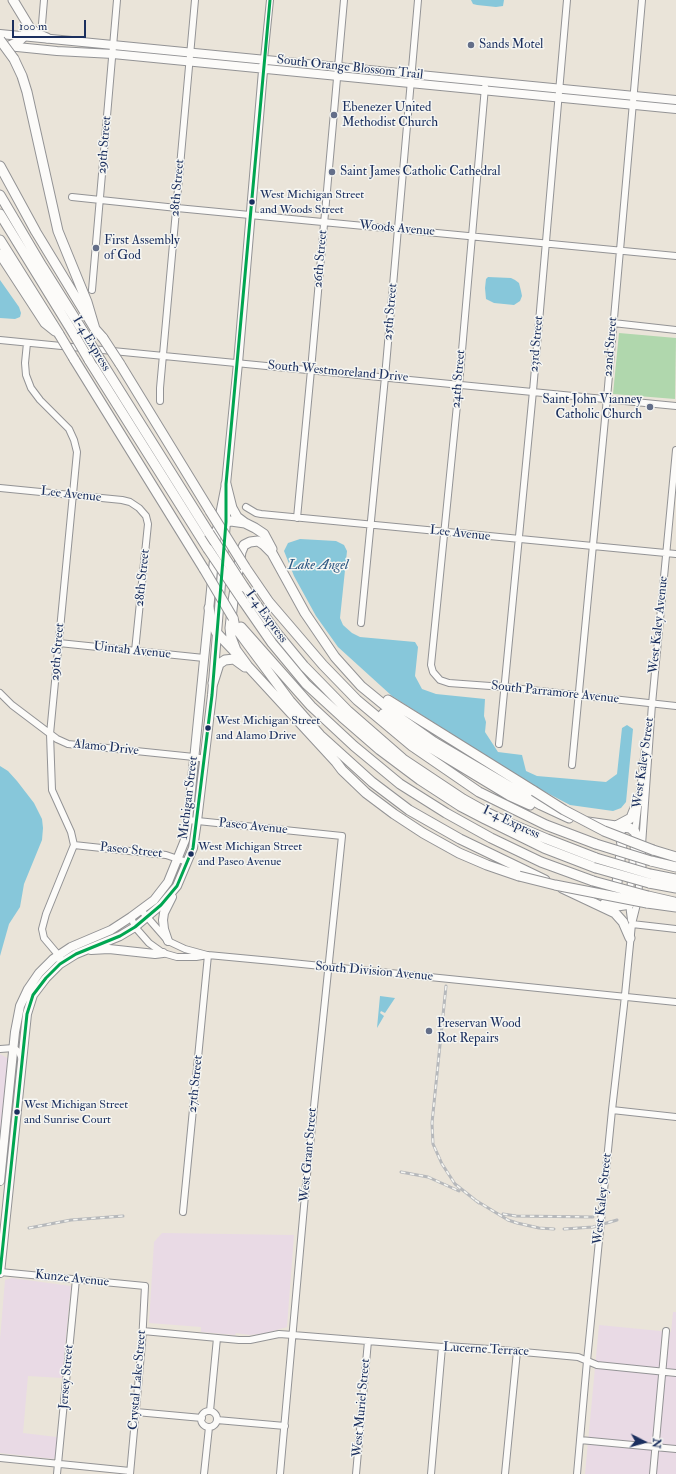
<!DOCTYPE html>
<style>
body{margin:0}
#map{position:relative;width:676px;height:1474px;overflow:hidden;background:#eae4d9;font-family:"IM FELL Double Pica",serif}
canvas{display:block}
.north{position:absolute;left:624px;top:1422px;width:40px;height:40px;-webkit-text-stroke:3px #f6f6f2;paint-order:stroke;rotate:96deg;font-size:11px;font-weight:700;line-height:16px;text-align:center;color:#1b2f5e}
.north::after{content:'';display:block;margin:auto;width:14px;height:18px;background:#1b2f5e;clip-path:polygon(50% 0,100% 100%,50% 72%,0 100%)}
.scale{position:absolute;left:12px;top:20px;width:74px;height:18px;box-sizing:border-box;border:2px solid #1b2f5e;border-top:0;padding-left:5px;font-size:12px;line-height:14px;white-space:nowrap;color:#1b2f5e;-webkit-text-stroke:3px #f6f6f2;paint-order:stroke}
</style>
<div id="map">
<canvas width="676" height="1474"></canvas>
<div class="north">N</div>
<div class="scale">100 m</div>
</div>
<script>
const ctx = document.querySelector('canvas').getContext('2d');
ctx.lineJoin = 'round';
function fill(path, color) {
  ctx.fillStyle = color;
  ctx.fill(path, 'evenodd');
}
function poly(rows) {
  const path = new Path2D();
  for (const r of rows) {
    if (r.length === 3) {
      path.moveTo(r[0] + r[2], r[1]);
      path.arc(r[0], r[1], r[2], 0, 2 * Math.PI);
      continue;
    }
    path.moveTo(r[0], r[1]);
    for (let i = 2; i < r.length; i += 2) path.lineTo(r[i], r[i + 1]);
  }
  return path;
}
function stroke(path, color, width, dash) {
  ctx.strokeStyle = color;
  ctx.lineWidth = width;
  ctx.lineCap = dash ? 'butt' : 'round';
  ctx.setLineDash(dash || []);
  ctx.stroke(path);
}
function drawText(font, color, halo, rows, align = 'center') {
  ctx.font = font + ' "IM FELL Double Pica",serif';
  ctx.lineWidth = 3;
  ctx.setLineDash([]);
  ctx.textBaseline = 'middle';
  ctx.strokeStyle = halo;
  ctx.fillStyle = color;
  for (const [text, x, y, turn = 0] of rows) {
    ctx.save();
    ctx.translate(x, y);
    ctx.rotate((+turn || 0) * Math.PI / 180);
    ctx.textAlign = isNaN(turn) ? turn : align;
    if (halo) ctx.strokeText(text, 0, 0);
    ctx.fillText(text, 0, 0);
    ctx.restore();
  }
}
fill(poly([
 [0,1054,9,1059,0,1137],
 [162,1233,294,1235,287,1327,266,1333,250,1335,236,1333,235,1335,201,1332,201,1327,149,1323,154,1242],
 [12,1278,71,1286,62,1378,28,1376,23,1433,57,1437,56,1454,54,1459,0,1453,0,1340,5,1280],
 [673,1312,676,1312,676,1474,585,1474,599,1325,671,1332]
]), '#e9dae5');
fill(poly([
 [619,333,676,338,675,399,613,394]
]), '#b0d7ad');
fill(poly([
 [471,0,504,0,503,6,496,7,477,5,473,4],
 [488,277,511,278,515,280,519,283,521,291,522,296,520,301,514,305,494,303,486,299,485,288,486,279],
 [0,280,19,307,21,313,20,317,15,319,0,318],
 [300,539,336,541,344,545,347,551,340,618,343,625,352,633,360,637,415,642,418,647,415,676,422,689,436,694,485,699,484,716,486,722,485,732,498,752,522,755,526,771,537,776,606,782,617,774,622,728,627,725,633,729,626,802,621,808,613,811,570,805,532,785,392,696,338,647,316,616,294,576,284,551,288,543],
 [0,766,8,771,17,781,34,803,42,819,43,828,42,840,24,884,20,907,9,924,0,956],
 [380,996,395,998,385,1013,381,1011,380,1013,384,1016,377,1028]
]), '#87c7da');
const minor = poly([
 [42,24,44,0],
 [264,59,270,0],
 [485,87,459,385,431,665,433,672,440,680,449,683,504,687,676,706],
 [72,197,177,208,676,256],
 [92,290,117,0],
 [613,323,676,330],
 [0,340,676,406],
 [27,343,25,363,26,375,31,388,40,400,69,429,74,440,77,452,50,734,52,790,71,832,74,845,46,914,42,929,44,938,60,957],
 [160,401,160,388,195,0],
 [0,488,122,500,130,502,139,508,146,516,148,524,135,651],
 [246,507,256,513,261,514,676,554],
 [297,518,311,370,344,0],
 [361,623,385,377,418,0],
 [59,643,204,658],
 [0,693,12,705,57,739,68,744,194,757,205,759],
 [499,744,533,391,567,0],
 [572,765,607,398,642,0],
 [188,820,342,836,306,1184,280,1474],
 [74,845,166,855,187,862],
 [642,845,652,704,676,450],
 [141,910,168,941,185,949,207,955],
 [131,917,135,927,149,943,163,953,177,957,196,957,208,955,272,961,676,1002],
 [631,920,629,904,635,832,646,741],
 [632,924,676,929],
 [0,1049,14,1048,19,1052,22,1059],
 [612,1110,676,1117],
 [183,1212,208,955],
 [0,1272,145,1286,142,1343,130,1474],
 [143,1331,239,1340,250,1340,279,1334,293,1335,442,1347,447,1346,490,1349,578,1357,597,1365,676,1373],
 [210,1411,217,1338],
 [209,1419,8],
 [136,1412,202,1418],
 [217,1420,285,1426],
 [580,1440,676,1449],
 [0,1458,130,1471],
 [57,1474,76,1279],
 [204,1474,209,1427],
 [356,1474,368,1341],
 [431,1474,442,1347],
 [505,1474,517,1351],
 [577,1474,587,1361,612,1110,624,1005,632,924,637,904,640,876],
 [653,1474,666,1331]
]);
const major = poly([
 [0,34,676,100],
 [7,46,57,51,113,54,676,109],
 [168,941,164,929,163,920,164,913,172,897],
 [91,950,109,949,155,954,163,953],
 [0,1181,15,1032,20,1006,28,989,39,973,53,959,71,947,111,930,131,917,154,900,168,882,185,840,188,820,217,530,226,484,238,363,264,59],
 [0,1273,27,1014,33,995,46,978,60,964,76,954,120,936,135,927,161,905,177,886,193,848,197,821,212,695,226,522,226,502]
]);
const highway = poly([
 [13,0,30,28,38,34,47,38],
 [9,46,18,42,24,36,27,29,27,25],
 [14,59,22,76,27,92,58,231,87,302,95,329],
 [0,166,36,232,95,329,103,338],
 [0,195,42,266,86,336],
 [0,214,75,336],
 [0,240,59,334],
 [0,254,45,323,55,331],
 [74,359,204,569],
 [89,360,208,549],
 [101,361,209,533],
 [120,364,210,511],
 [226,484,232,508,237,517,245,523],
 [217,530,226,522,231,521,245,523,255,528,264,534,272,549],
 [245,567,269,602,323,665,357,700,412,746,479,792,546,825,596,844],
 [244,587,276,632,304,666,348,711,403,759,463,799,488,813,509,823,547,839,596,858],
 [243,601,272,643,306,684,342,717,380,750,420,780,460,806,485,819,544,848,596,868],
 [209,608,211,619,216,632,235,652],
 [233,618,235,627,290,701,320,735,372,782,409,810,460,839,545,880],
 [241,627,311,706,354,746,400,784,446,813,491,838,541,862,593,881],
 [244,662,336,762,342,770,366,793,394,814,423,833,459,853,487,865,519,876],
 [247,665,236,650,231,637,230,628,233,601,241,552,244,545,250,542,258,541,264,545,272,553,305,613,335,657,361,686,400,718,434,742,541,805,569,818],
 [213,683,219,664,225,660,234,659,245,667],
 [388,700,534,791],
 [383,714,429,747,510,796,530,805],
 [588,822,630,828,635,832,640,843,641,867],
 [616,826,631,818,639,798],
 [653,850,676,857],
 [651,861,676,867],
 [650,874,676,879],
 [649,883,676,888],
 [562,888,615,913,623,922,630,938],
 [614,894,616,890,622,845,620,832],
 [648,896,674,902],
 [605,903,617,906,624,905,629,904,634,900,636,896],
 [647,903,676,907]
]);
stroke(minor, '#939395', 8);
stroke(major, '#939395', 10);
stroke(highway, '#939395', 11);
stroke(minor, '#fcfbf9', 6);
stroke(major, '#fcfbf9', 8);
stroke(highway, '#fcfbf9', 9);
const rail = poly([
 [446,986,432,1123,433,1144,442,1164,455,1184,479,1203],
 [401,1172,428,1177,459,1191],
 [475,1200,508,1220,517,1223,539,1228,554,1229],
 [503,1214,516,1216,593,1217],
 [29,1228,71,1220,123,1216],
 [564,1229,593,1227,617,1220]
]);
stroke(rail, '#b6b8bb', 3);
stroke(rail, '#f6f6f2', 1.5, [4.5]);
const highwayBridge = poly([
 [0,40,14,59],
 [59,334,74,359],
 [75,336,89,360],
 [86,336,101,361],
 [103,338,120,364],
 [210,511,245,567],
 [209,533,244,587],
 [208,549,243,601],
 [204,569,233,618],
 [534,791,564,810,604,831,653,850],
 [596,844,651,861],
 [596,858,650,874],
 [596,868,649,883],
 [519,876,555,885,647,903],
 [593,881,648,896]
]);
stroke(highwayBridge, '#939395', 11, []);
stroke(highwayBridge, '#fcfbf9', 9);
stroke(poly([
 [0,1273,27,1014,33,995,46,978,60,964,76,954,120,936,135,927,161,905,177,886,193,848,212,695,226,522,226,484,270,0]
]), '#00a651', 3);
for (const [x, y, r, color] of [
 [471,45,4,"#636e89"],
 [334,115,4,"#636e89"],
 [332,172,4,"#636e89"],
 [252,202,3.5,"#1b2f5e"],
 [96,248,4,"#636e89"],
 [650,407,4,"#636e89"],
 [208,728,3.5,"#1b2f5e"],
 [191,854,3.5,"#1b2f5e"],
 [429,1031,4,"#636e89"],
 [17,1112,3.5,"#1b2f5e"]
]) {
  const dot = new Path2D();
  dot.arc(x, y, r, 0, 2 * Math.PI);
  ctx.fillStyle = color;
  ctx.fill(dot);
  stroke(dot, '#f6f6f2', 1.5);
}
drawText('12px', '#1b2f5e', '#f6f6f2', [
 ["West Michigan Street",260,195],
 ["and Woods Street",260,210],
 ["West Michigan Street",216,721],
 ["and Alamo Drive",216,736],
 ["West Michigan Street",198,847],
 ["and Paseo Avenue",198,862],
 ["West Michigan Street",24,1105],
 ["and Sunrise Court",24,1120]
], 'left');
drawText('13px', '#1b2f5e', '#f6f6f2', [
 ["Sands Motel",479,45],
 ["Ebenezer United",342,108],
 ["Methodist Church",342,123],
 ["Saint James Catholic Cathedral",340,172],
 ["First Assembly",104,241],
 ["of God",104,256],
 ["Saint John Vianney",642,400,"right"],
 ["Catholic Church",642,415,"right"],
 ["Preservan Wood",437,1024],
 ["Rot Repairs",437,1039]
], 'left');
drawText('13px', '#1b2f5e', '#f6f6f2', [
 ["South Orange Blossom Trail",350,68,6],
 ["29th Street",105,145,-85],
 ["28th Street",178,188,-85],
 ["Woods Avenue",397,229,5],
 ["26th Street",321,259,-85],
 ["25th Street",391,312,-85],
 ["I-4 Express",91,344,59],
 ["23rd Street",537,344,-85],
 ["22nd Street",611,347,-85],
 ["South Westmoreland Drive",338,372,5],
 ["24th Street",459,379,-85],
 ["Lee Avenue",71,495,6],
 ["Lee Avenue",460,534,6],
 ["28th Street",143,578,-84],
 ["I-4 Express",266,617,54],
 ["West Kaley Avenue",659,625,-84],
 ["Uintah Avenue",132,651,6],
 ["29th Street",58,652,-85],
 ["South Parramore Avenue",555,693,6],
 ["Alamo Drive",106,748,6],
 ["West Kaley Street",644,763,-82],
 ["Michigan Street",189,798,-83],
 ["I-4 Express",511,823,25],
 ["Paseo Avenue",253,827,6],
 ["Paseo Street",131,851,6],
 ["South Division Avenue",374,972,5],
 ["27th Street",196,1084,-84],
 ["West Grant Street",309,1155,-85],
 ["West Kaley Street",603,1199,-84],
 ["Kunze Avenue",72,1279,6],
 ["Lucerne Terrace",486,1350,3],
 ["Jersey Street",67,1377,-85],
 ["Crystal Lake Street",138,1380,-85],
 ["West Muriel Street",362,1408,-85]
]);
drawText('italic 14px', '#2e5983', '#f6f6f2', [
 ["Lake Angel",318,566]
]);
</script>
